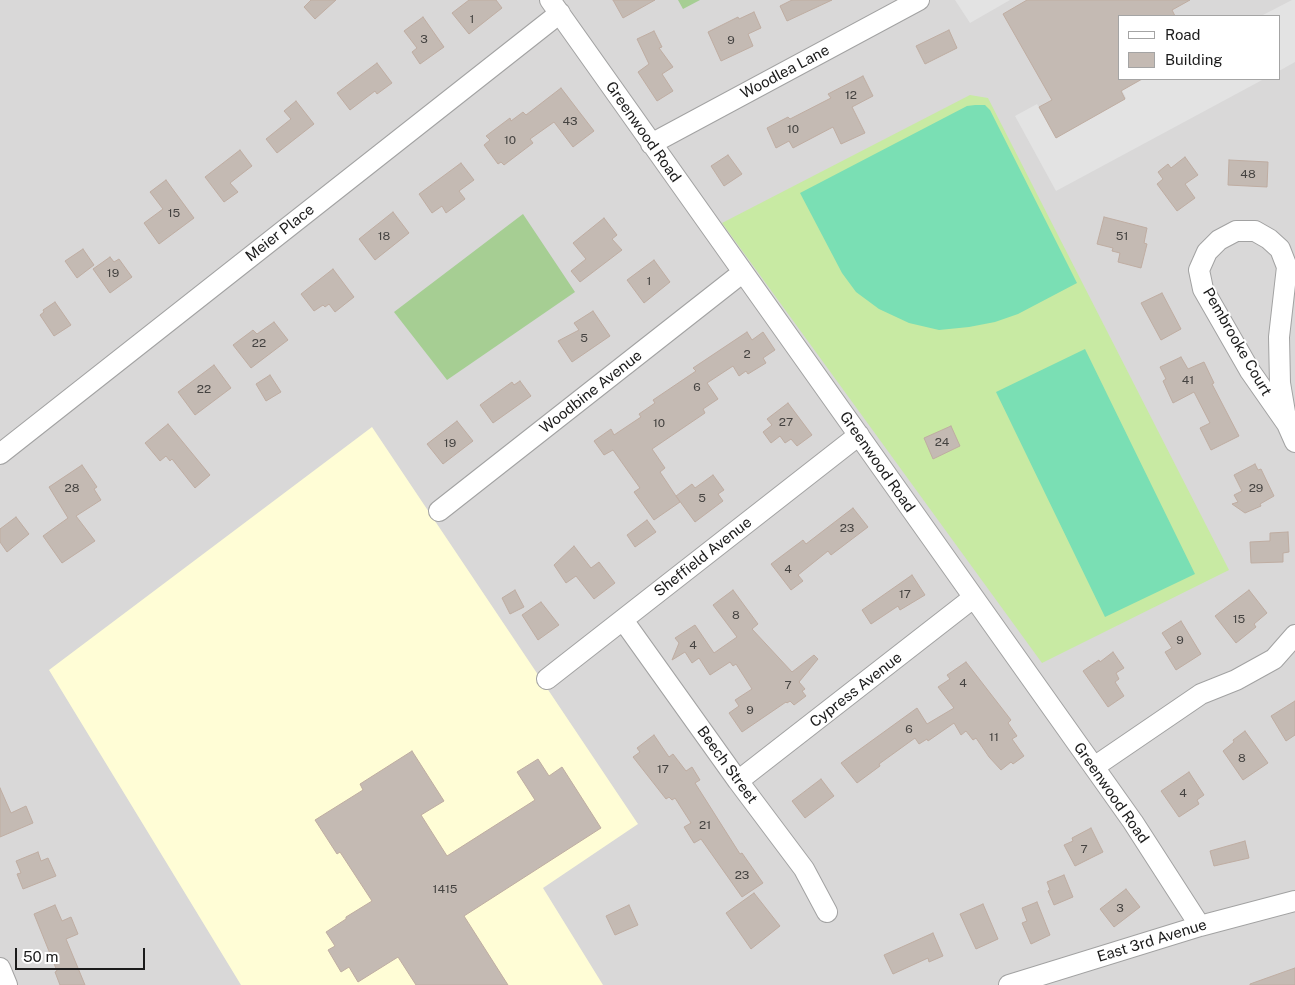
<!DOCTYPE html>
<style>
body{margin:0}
#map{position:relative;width:1295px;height:985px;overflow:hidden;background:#ede8df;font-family:"Public Sans",sans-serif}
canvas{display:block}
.legend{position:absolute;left:1118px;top:15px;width:162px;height:65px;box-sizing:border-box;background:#fff;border:1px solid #a4a4a4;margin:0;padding:6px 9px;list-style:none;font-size:15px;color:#1b1b1b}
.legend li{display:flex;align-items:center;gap:10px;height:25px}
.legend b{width:25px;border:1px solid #a4a4a4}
.scale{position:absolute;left:15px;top:948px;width:130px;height:22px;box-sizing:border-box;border:2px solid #1b1b1b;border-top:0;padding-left:6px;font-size:15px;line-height:18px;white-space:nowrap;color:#1b1b1b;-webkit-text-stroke:4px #fff;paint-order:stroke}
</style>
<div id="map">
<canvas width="1295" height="985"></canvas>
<ul class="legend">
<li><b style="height:6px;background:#fff"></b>Road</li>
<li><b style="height:14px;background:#c4bab3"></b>Building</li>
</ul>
<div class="scale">50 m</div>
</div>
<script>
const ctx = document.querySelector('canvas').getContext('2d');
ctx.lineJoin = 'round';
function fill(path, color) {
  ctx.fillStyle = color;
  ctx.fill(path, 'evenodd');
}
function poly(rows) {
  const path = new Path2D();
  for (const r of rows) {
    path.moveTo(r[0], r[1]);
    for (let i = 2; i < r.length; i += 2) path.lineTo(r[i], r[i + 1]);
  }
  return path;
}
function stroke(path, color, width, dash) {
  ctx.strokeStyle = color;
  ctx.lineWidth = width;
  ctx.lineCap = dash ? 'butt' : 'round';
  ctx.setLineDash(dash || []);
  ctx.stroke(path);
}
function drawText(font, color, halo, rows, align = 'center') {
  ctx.font = font + ' "Public Sans",sans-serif';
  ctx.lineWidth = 4;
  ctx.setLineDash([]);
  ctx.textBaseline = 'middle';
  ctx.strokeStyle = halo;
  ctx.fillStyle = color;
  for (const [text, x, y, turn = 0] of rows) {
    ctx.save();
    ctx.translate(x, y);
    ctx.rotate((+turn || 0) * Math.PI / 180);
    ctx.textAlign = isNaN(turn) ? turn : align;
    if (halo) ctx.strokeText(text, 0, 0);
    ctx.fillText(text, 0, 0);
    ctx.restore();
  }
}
fill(poly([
 [0,0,1295,0,1295,985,0,985],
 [1119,16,1279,16,1279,79,1119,79]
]), '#d9d8d8');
fill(poly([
 [372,427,638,824,543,888,603,985,241,985,49,670]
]), '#fffdd6');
fill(poly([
 [970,95,988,98,1229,570,1042,663,722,223]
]), '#c8eaa3');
fill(poly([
 [678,0,700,0,683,9],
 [523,214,575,292,447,380,394,312]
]), '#a6ce93');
fill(poly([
 [975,105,985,105,990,110,1077,283,1018,314,995,322,969,327,939,330,909,323,879,309,856,292,842,273,800,193,967,106],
 [1085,349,1195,574,1105,617,996,392]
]), '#7adfb4');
fill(poly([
 [955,0,1010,0,970,23],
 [1292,0,1295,0,1295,62,1279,71,1279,16,1261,16],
 [1144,79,1264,79,1056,191,1015,116,1037,104,1056,137,1126,98,1122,90]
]), '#e3e3e3');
const building = poly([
 [311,0,336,0,315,19,304,7,311,0],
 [469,0,496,0,502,8,469,34,452,13,469,0],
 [613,0,655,0,623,18,613,0],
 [792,0,832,0,787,21,780,6,792,0],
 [1027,0,1190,0,1172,10,1175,16,1119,16,1119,79,1142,79,1121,91,1125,99,1056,138,1039,107,1052,100,1003,14,1027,0],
 [754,12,761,28,748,34,753,46,721,61,708,32,738,17,739,19,754,12],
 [423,17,444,47,420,64,412,52,417,48,404,31,423,17],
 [949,30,957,48,925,64,916,46,949,30],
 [654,31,662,47,659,48,673,67,662,74,673,91,657,101,638,72,649,64,637,39,654,31],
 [377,63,392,83,377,94,375,91,350,110,337,93,377,63],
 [863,76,873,96,852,107,865,133,841,144,833,127,793,148,789,141,776,148,767,128,788,117,790,119,831,98,828,94,863,76],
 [561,88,594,131,573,147,554,122,530,139,533,143,504,165,501,162,498,164,484,145,490,140,486,136,510,118,511,121,523,112,526,115,561,88],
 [296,101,314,124,277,153,266,139,291,119,284,111,296,101],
 [240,150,252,166,230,183,238,192,224,202,205,177,240,150],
 [728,155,742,174,724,186,711,166,728,155],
 [1185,157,1198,175,1185,184,1195,198,1177,211,1157,184,1163,179,1158,172,1168,164,1171,168,1185,157],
 [1229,160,1268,162,1267,187,1228,185,1229,160],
 [461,163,474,180,459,191,465,199,446,213,442,206,432,213,419,194,461,163],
 [166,180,194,218,159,244,144,223,163,209,150,192,166,180],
 [393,212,409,233,375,260,359,239,393,212],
 [1104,217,1147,228,1144,243,1147,244,1141,268,1118,262,1120,253,1112,251,1113,248,1097,244,1104,217],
 [604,218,617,235,612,239,622,250,580,282,571,271,586,259,573,243,604,218],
 [83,249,94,265,77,278,65,261,83,249],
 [110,257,114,262,119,259,132,277,110,293,93,269,110,257],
 [654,260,670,282,644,303,627,280,654,260],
 [333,269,354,297,335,312,329,304,325,307,323,305,314,311,301,294,333,269],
 [1162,293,1181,329,1161,340,1141,303,1162,293],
 [55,302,71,325,54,336,40,315,44,312,43,310,55,302],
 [593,311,610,336,572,362,558,341,579,330,574,323,593,311],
 [274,322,288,340,251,368,233,345,253,330,257,334,274,322],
 [747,332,752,340,763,332,775,350,763,358,766,363,748,374,746,371,739,376,733,366,707,383,718,399,703,409,705,413,652,449,665,468,660,472,680,502,654,520,634,492,640,488,613,450,604,455,594,441,611,429,614,435,641,417,639,414,655,403,653,400,696,371,693,368,747,332],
 [1181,357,1188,369,1204,362,1214,383,1212,384,1239,436,1211,450,1200,428,1210,423,1194,392,1173,403,1163,381,1166,379,1160,367,1181,357],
 [214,365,231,388,195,415,178,392,214,365],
 [270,375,281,392,266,401,256,384,270,375],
 [520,381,531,396,493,423,480,405,512,382,514,385,520,381],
 [788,403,812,435,797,446,791,439,785,443,780,436,771,443,763,432,772,425,767,419,788,403],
 [457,421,473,441,443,464,427,444,457,421],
 [168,424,210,475,195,488,172,459,170,461,166,456,160,461,145,443,168,424],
 [951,426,960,446,933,459,924,438,951,426],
 [1255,464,1258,470,1261,469,1274,496,1260,504,1261,506,1245,513,1232,504,1238,502,1234,495,1242,491,1234,475,1255,464],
 [82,465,97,487,94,489,101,500,76,516,95,541,62,563,43,536,68,518,49,487,82,465],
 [713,475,724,490,718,494,723,501,695,522,676,496,692,484,695,488,713,475],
 [853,508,868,527,831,555,828,551,798,575,803,581,791,590,771,564,803,540,806,544,853,508],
 [16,517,29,534,7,552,0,542,0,529,16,517],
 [647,520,656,532,635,547,627,535,647,520],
 [1288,532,1289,552,1283,553,1283,562,1251,563,1250,542,1270,541,1270,533,1288,532],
 [574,546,591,568,599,562,615,583,594,599,576,576,566,583,554,565,574,546],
 [912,575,925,595,900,610,898,606,871,624,862,610,912,575],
 [515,590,524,607,510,614,502,598,515,590],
 [733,590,758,624,752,629,792,672,814,655,818,659,799,682,805,689,802,691,806,696,794,705,790,701,787,703,786,702,742,732,729,713,739,706,735,700,752,689,736,664,733,666,730,662,710,675,699,658,692,663,685,652,672,660,679,643,675,638,695,625,714,653,737,637,713,605,733,590],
 [1249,590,1267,613,1254,624,1256,627,1236,643,1215,616,1249,590],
 [541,602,559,625,538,640,522,615,541,602],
 [1181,621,1201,654,1176,670,1165,652,1172,648,1162,633,1181,621],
 [1113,652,1124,668,1116,673,1119,679,1115,682,1124,696,1108,707,1083,671,1099,660,1100,662,1113,652],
 [966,662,1011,720,1008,723,1017,736,1012,739,1024,756,1013,764,1011,762,1001,770,989,757,976,738,973,740,966,731,961,735,954,723,928,741,927,739,919,744,915,738,879,764,880,766,857,783,841,763,917,708,927,724,954,708,938,687,950,679,947,675,966,662],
 [1295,701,1295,735,1286,741,1271,716,1295,701],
 [1245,731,1268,763,1243,780,1223,751,1234,742,1233,740,1245,731],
 [654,735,669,757,673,754,686,771,692,767,700,780,695,783,740,854,742,853,763,883,742,897,701,839,694,843,684,827,691,823,675,798,672,800,669,797,666,799,633,757,640,752,637,748,654,735],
 [412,751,444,801,421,815,447,856,535,800,517,772,538,759,549,776,562,767,601,828,464,916,508,985,416,985,398,957,358,982,349,967,341,972,328,950,335,946,326,932,346,919,346,917,372,901,340,852,337,854,315,820,363,790,360,784,412,751],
 [1189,772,1204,795,1197,800,1199,804,1179,817,1161,791,1189,772],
 [821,779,834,796,805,818,792,801,821,779],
 [0,788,11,813,26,806,33,823,0,837,0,788],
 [1091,828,1103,852,1075,866,1064,845,1073,841,1072,838,1091,828],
 [1245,841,1249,858,1214,866,1210,851,1245,841],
 [38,852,41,861,48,858,56,876,23,889,17,874,21,873,16,861,38,852],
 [1064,875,1073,897,1054,905,1048,891,1050,890,1047,882,1064,875],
 [1126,889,1140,907,1114,927,1100,909,1126,889],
 [754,893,780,926,751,949,726,913,754,893],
 [1037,902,1050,935,1031,944,1022,923,1027,921,1022,908,1037,902],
 [983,904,998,939,976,949,960,914,983,904],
 [55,905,62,921,71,917,78,934,66,939,85,985,60,985,55,972,57,971,34,914,55,905],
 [629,905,638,925,615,935,606,916,629,905],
 [933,933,943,956,929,962,928,958,893,974,884,955,933,933],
 [1295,968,1295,985,1250,985,1250,984,1295,968]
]);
fill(building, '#c4bab3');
stroke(building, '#bfada2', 1);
const street = poly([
 [550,0,1133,822,1200,926],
 [651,144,919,0],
 [1287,424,1280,383,1279,337,1287,267,1280,249,1269,239,1255,231,1236,231,1219,240,1207,252,1199,270,1203,289,1250,371,1287,424,1295,442],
 [0,454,560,13],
 [439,511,742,273],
 [623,620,738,781,804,869,827,912],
 [547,679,859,435],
 [1094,767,1201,694,1236,680,1274,659,1295,635],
 [738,781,973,598],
 [0,968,7,985],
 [1009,985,1200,926,1295,901]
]);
stroke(street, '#a2a2a2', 22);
stroke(street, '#fff', 20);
drawText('12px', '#454341', null, [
 ["1",472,19],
 ["3",424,39],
 ["9",731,40],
 ["12",851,95],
 ["43",570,121],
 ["10",793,129],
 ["10",510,140],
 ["48",1248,174],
 ["15",174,213],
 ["18",384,236],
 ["51",1122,236],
 ["19",113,273],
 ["1",649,281],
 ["5",584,338],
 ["22",259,343],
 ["2",747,354],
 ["41",1188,380],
 ["6",697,387],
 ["22",204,389],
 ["27",786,422],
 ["10",659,423],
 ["24",942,442],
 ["19",450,443],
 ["28",72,488],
 ["29",1256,488],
 ["5",702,498],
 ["23",847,528],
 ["4",788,569],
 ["17",905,594],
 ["8",736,615],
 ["15",1239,619],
 ["9",1180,640],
 ["4",693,645],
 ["4",963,683],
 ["7",788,685],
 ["9",750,710],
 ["6",909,729],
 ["11",994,737],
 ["8",1242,758],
 ["17",663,769],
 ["4",1183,793],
 ["21",705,825],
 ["7",1084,849],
 ["23",742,875],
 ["1415",445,889],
 ["3",1120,908]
]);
drawText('15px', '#1b1b1b', '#fff', [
 ["Woodlea Lane",785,72,-28],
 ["Greenwood Road",643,132,55],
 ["Meier Place",280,233,-38],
 ["Pembrooke Court",1237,342,60],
 ["Woodbine Avenue",591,392,-38],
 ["Greenwood Road",877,462,55],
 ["Sheffield Avenue",703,557,-38],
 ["Cypress Avenue",856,690,-38],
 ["Beech Street",727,765,54],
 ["Greenwood Road",1111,793,55],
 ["East 3rd Avenue",1152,941,-17]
]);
</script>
